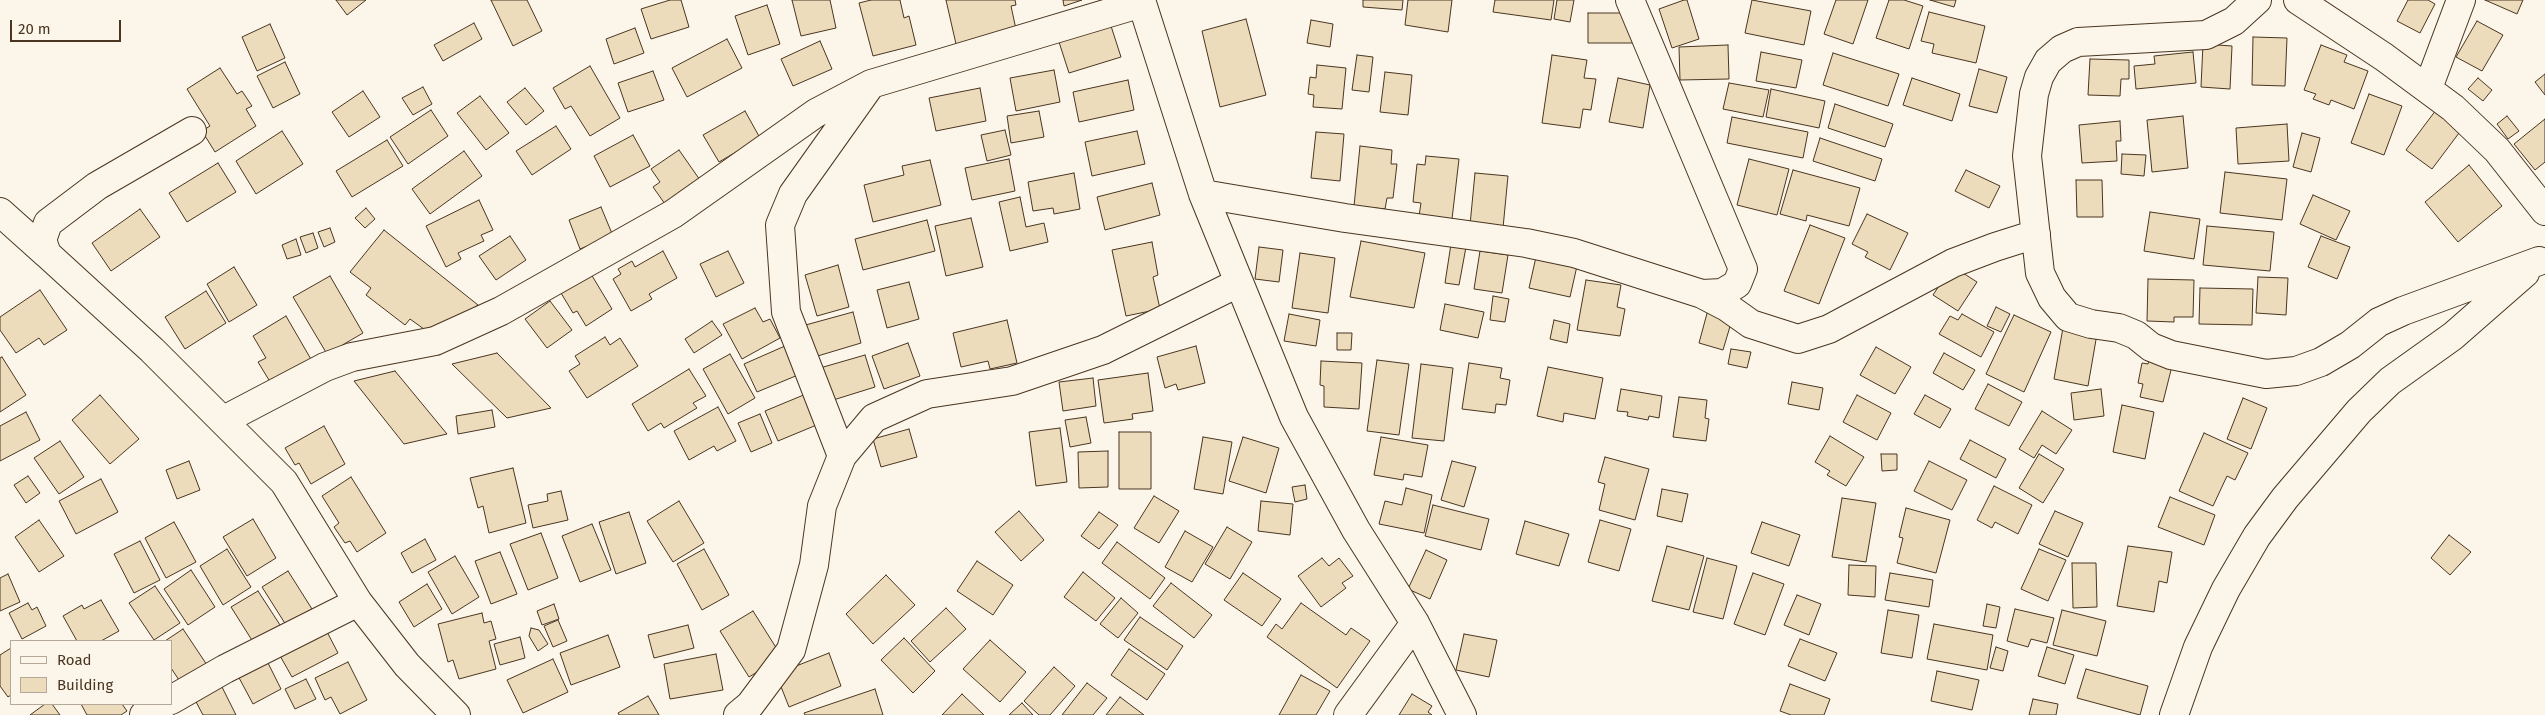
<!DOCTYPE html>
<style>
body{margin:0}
#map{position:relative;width:2545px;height:715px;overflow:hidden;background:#fbf6e9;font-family:"Fira Sans",sans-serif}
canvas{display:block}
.legend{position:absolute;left:10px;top:640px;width:162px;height:65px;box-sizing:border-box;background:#fbf6e9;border:1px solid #b4a999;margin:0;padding:6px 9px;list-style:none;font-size:15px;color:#4a3520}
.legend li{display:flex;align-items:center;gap:10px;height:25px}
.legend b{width:25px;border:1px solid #b4a999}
.scale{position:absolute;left:10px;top:20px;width:111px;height:22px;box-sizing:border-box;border:2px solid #4a3520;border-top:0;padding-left:6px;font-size:15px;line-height:18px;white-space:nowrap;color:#4a3520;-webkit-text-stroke:4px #fbf6e9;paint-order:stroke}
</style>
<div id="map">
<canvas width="2545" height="715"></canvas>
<ul class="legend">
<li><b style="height:6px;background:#fbf6e9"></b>Road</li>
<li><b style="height:14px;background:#ecdcbc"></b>Building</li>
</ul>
<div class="scale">20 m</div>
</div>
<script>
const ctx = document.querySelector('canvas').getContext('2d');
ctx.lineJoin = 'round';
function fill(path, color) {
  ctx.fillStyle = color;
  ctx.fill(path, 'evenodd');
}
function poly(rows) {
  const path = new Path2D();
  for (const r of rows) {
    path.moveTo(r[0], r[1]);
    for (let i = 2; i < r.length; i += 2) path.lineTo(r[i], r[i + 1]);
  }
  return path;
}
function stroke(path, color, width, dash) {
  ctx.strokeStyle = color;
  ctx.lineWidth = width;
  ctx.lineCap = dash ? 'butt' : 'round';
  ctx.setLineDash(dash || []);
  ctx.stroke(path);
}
const building = poly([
 [336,0,366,0,347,15,336,0],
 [491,0,527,0,542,31,513,46,491,0],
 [670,0,681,0,689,27,651,39,641,9,670,0],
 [792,0,830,0,836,28,801,36,792,0],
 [871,0,900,0,904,18,909,16,916,45,873,56,859,3,871,0],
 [946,0,1015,0,1016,5,1011,6,1017,34,956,44,946,0],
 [1063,0,1082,0,1064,6,1063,0],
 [1363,0,1403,0,1402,10,1363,7,1363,0],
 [1408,0,1452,0,1448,32,1405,25,1408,0],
 [1495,0,1554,0,1551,20,1493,12,1495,0],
 [1557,0,1574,0,1570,22,1554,19,1557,0],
 [1684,0,1687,0,1699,39,1672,48,1659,9,1684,0],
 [1752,0,1811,11,1804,45,1745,33,1752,0],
 [1836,0,1868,0,1853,44,1824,34,1836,0],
 [1889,0,1904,0,1923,6,1909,49,1876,38,1889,0],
 [1930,0,1956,0,1954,7,1930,0],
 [2408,0,2428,0,2435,4,2420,33,2397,21,2408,0],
 [2485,0,2523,0,2517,14,2485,0],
 [767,5,780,44,748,55,735,16,767,5],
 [1929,12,1985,26,1976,63,1932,53,1934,44,1921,41,1929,12],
 [1588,13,1633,13,1633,43,1588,43,1588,13],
 [1246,19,1266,95,1220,107,1202,31,1246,19],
 [1311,20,1333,24,1330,47,1307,43,1311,20],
 [2477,21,2503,35,2482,71,2456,57,2477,21],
 [474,23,482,39,443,61,434,45,474,23],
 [270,24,285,58,257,71,242,37,270,24],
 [1111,26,1121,57,1069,73,1059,42,1111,26],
 [635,28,644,53,614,64,606,39,635,28],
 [2253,37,2287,38,2285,86,2252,85,2253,37],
 [727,39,742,68,687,97,672,68,727,39],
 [820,41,832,69,793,86,781,59,820,41],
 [2203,44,2232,46,2230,89,2201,87,2203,44],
 [1728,45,1729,79,1680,80,1679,47,1728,45],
 [2321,45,2347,55,2344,62,2368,71,2354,109,2331,100,2329,105,2313,99,2316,94,2304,90,2321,45],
 [1761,52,1802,60,1796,88,1756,81,1761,52],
 [2193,52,2196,83,2136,89,2134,66,2155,64,2154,56,2193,52],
 [1833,53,1899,74,1888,106,1823,85,1833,53],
 [1357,55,1373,57,1369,92,1352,90,1357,55],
 [1552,55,1587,60,1584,78,1596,79,1591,110,1583,109,1580,128,1542,123,1552,55],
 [2090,59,2129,60,2129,79,2121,79,2120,96,2088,95,2090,59],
 [285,62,300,94,273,108,257,76,285,62],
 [1317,65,1346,68,1342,109,1313,107,1314,95,1308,94,1310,77,1316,78,1317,65],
 [590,66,620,118,590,136,571,106,565,109,553,88,590,66],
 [220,68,237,94,242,91,252,106,246,109,256,126,215,152,202,131,210,126,187,89,220,68],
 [1979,69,2007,77,1997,113,1969,106,1979,69],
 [1054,70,1060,102,1016,111,1010,78,1054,70],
 [653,71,664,100,628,112,618,83,653,71],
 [1385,72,1412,75,1408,115,1380,112,1385,72],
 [2545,74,2545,95,2535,82,2545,74],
 [1618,78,1650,85,1643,128,1609,122,1618,78],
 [1912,78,1960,94,1952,121,1903,105,1912,78],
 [2478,78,2492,90,2483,101,2468,89,2478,78],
 [1128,80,1134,110,1079,122,1073,92,1128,80],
 [1729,83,1769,90,1763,117,1723,109,1729,83],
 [423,87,432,104,413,115,402,98,423,87],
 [525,88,544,111,526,125,507,102,525,88],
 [980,88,986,121,936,131,929,98,980,88],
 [1771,89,1825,101,1819,128,1766,117,1771,89],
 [363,91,380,117,349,137,332,112,363,91],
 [2369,94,2402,106,2384,155,2351,143,2369,94],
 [480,96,509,133,486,150,457,113,480,96],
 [1835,104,1893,124,1885,147,1828,128,1835,104],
 [431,110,448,136,408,164,390,137,431,110],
 [2436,110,2462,129,2432,169,2406,150,2436,110],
 [745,111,760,138,719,162,703,135,745,111],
 [1039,111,1044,137,1011,143,1007,116,1039,111],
 [2183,116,2188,168,2152,172,2147,120,2183,116],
 [2507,116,2519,131,2508,139,2497,124,2507,116],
 [1732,117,1808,132,1803,158,1727,143,1732,117],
 [2545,119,2545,162,2535,170,2514,144,2545,119],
 [2120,121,2121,141,2116,141,2117,161,2082,163,2079,125,2120,121],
 [2287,124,2289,161,2238,164,2236,128,2287,124],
 [556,126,571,149,532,175,516,151,556,126],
 [1005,130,1011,155,987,161,981,135,1005,130],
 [282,131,303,164,256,194,236,161,282,131],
 [1137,131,1145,164,1092,176,1085,142,1137,131],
 [1316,132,1344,134,1340,181,1311,178,1316,132],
 [2302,133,2320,138,2311,172,2293,167,2302,133],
 [633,135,650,166,610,187,594,156,633,135],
 [1820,138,1882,159,1875,181,1813,161,1820,138],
 [387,140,403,166,352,197,336,171,387,140],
 [1360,146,1392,150,1391,164,1397,164,1393,198,1387,198,1385,209,1354,206,1360,146],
 [679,150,700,180,665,204,653,187,660,182,651,169,679,150],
 [464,151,482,176,430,214,412,189,464,151],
 [2122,154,2146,155,2144,176,2121,174,2122,154],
 [1426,156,1459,159,1452,219,1419,216,1421,203,1413,202,1417,164,1425,165,1426,156],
 [1009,159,1015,191,972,200,965,168,1009,159],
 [1749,159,1789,169,1777,215,1737,205,1749,159],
 [930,160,941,205,873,222,864,185,904,175,902,166,930,160],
 [218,163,236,192,187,222,169,193,218,163],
 [2469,165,2502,206,2458,242,2425,202,2469,165],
 [1793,170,1860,188,1849,226,1807,215,1806,221,1780,214,1793,170],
 [1966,170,2000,186,1989,208,1955,191,1966,170],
 [2225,172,2287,179,2282,220,2220,213,2225,172],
 [1074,173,1080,209,1054,214,1053,208,1033,211,1028,182,1074,173],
 [1475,173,1508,176,1503,228,1470,225,1475,173],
 [2076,180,2102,180,2103,217,2077,217,2076,180],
 [1152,183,1160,215,1105,230,1097,197,1152,183],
 [2313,195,2350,211,2336,240,2300,224,2313,195],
 [1020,197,1026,227,1044,223,1048,242,1010,251,999,202,1020,197],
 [479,200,493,230,481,235,484,241,458,253,461,259,446,267,426,226,479,200],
 [601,207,613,236,580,249,569,220,601,207],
 [366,208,375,219,365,228,355,218,366,208],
 [140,209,160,237,111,271,92,243,140,209],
 [2150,212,2200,219,2194,259,2144,251,2150,212],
 [1867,214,1908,233,1890,270,1865,257,1868,252,1852,244,1867,214],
 [971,218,983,267,946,276,935,226,971,218],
 [927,220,935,251,863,270,855,239,927,220],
 [1810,225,1845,238,1819,304,1784,291,1810,225],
 [2207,226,2274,232,2270,271,2203,265,2207,226],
 [330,228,335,242,324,247,318,232,330,228],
 [384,230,478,305,455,322,428,332,410,319,405,325,366,295,371,288,350,272,384,230],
 [313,233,318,248,306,253,300,237,313,233],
 [510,236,526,260,496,280,479,256,510,236],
 [2321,236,2350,247,2337,279,2308,267,2321,236],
 [296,239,301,255,287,259,282,245,296,239],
 [1361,241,1425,253,1414,308,1350,297,1361,241],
 [1152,242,1158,275,1153,277,1160,309,1126,316,1112,250,1152,242],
 [1451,244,1466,247,1459,285,1445,283,1451,244],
 [1259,247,1283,250,1279,282,1255,279,1259,247],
 [663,251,677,278,649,294,652,299,631,311,613,279,621,274,618,269,632,261,635,267,663,251],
 [728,251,744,283,716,297,700,264,728,251],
 [1480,251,1508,255,1502,293,1474,289,1480,251],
 [1300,253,1335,258,1328,313,1292,308,1300,253],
 [1536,257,1577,266,1570,297,1529,288,1536,257],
 [838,265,849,307,817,316,805,275,838,265],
 [1952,266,1977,282,1958,311,1933,295,1952,266],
 [234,267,257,305,229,322,207,284,234,267],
 [591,274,612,309,586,326,577,311,573,313,561,293,591,274],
 [330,276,363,333,327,354,293,297,330,276],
 [2258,277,2288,278,2286,315,2256,313,2258,277],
 [2148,279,2194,280,2193,317,2174,317,2174,322,2147,321,2148,279],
 [1586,280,1621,285,1617,307,1625,309,1620,336,1577,330,1586,280],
 [909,282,919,319,887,328,877,290,909,282],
 [2200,288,2253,289,2252,325,2199,324,2200,288],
 [40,290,67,330,44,345,39,338,16,353,0,330,0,317,40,290],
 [206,291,226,323,185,349,165,317,206,291],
 [1493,296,1509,299,1505,322,1490,320,1493,296],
 [550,301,572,330,547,348,525,319,550,301],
 [1445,304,1484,312,1478,338,1440,330,1445,304],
 [1709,306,1734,313,1723,350,1699,343,1709,306],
 [1996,307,2010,314,2001,332,1987,326,1996,307],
 [755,308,763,322,770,319,780,338,742,359,723,324,755,308],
 [853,312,861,343,811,358,802,326,853,312],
 [1289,314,1320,320,1316,346,1284,341,1289,314],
 [1962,314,1994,332,1981,357,1939,334,1950,316,1958,320,1962,314],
 [2014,315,2051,332,2024,392,1986,374,2014,315],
 [286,316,312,361,272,385,258,362,266,358,253,336,286,316],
 [1007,320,1017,363,990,369,988,361,961,367,953,333,1007,320],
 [1554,320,1570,324,1567,343,1550,339,1554,320],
 [712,321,722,335,694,353,685,339,712,321],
 [2064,322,2098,328,2088,386,2054,379,2064,322],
 [1337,333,1352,333,1351,350,1337,350,1337,333],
 [605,337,610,345,620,338,638,366,587,398,569,371,580,364,575,356,605,337],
 [908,343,920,376,884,389,872,356,908,343],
 [785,346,798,375,757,392,744,364,785,346],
 [1196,346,1205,383,1178,390,1176,384,1165,388,1157,357,1196,346],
 [1876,347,1911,367,1895,394,1860,375,1876,347],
 [1731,349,1751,352,1747,368,1728,364,1731,349],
 [2151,352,2174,358,2163,402,2140,397,2143,384,2138,383,2142,363,2148,364,2151,352],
 [497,353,551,408,507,418,452,364,497,353],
 [1944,353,1975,370,1963,390,1933,373,1944,353],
 [730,354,755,398,728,414,703,369,730,354],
 [865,355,875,387,830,401,820,368,865,355],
 [2,357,26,395,0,412,0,358,2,357],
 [1377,360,1409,364,1399,435,1367,431,1377,360],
 [1321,361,1362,363,1359,409,1324,407,1324,386,1320,385,1321,361],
 [1469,363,1502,368,1500,378,1510,380,1506,405,1496,404,1495,413,1462,409,1469,363],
 [1421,364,1453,368,1444,441,1412,438,1421,364],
 [1548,367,1603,378,1595,419,1564,413,1563,422,1537,416,1548,367],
 [689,369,706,396,693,403,697,408,664,428,661,423,648,431,632,404,689,369],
 [395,371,447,434,404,444,354,381,395,371],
 [1148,373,1153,411,1132,414,1133,419,1104,423,1098,380,1148,373],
 [1093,378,1096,406,1063,411,1059,382,1093,378],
 [1792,382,1823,388,1819,410,1788,404,1792,382],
 [1988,384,2022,402,2009,426,1975,409,1988,384],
 [1621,389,1662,396,1659,418,1649,416,1648,420,1627,416,1628,412,1617,411,1621,389],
 [2101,389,2104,416,2074,420,2071,393,2101,389],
 [806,394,819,424,778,441,765,411,806,394],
 [100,395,139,439,110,464,72,420,100,395],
 [1857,395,1891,413,1877,440,1843,422,1857,395],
 [1925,395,1951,409,1940,428,1914,414,1925,395],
 [1679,397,1707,400,1705,418,1709,419,1706,441,1673,437,1679,397],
 [2243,398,2267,408,2251,449,2227,439,2243,398],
 [2122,405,2154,412,2145,459,2113,452,2122,405],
 [718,407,736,441,717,451,714,446,689,460,674,431,718,407],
 [492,410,495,427,458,434,456,416,492,410],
 [2042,411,2072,430,2056,454,2042,445,2034,458,2019,449,2042,411],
 [26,412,40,440,0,461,0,426,26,412],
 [760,414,772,443,751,452,738,423,760,414],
 [1086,417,1091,443,1070,447,1065,420,1086,417],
 [324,426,345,464,311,484,299,463,295,465,285,448,324,426],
 [1060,428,1067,482,1036,486,1029,432,1060,428],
 [909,429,917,457,881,467,873,439,909,429],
 [1119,432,1151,432,1151,489,1119,489,1119,432],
 [2204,433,2248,453,2235,480,2227,476,2213,506,2179,491,2204,433],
 [1830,436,1864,457,1846,486,1827,475,1830,471,1815,462,1830,436],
 [1203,437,1232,442,1223,494,1194,489,1203,437],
 [1243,437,1279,448,1266,493,1229,481,1243,437],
 [1381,437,1428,445,1422,477,1404,474,1403,480,1374,475,1381,437],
 [1970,440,2006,459,1996,478,1960,459,1970,440],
 [60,441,84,477,59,494,34,458,60,441],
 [1108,451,1108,487,1079,488,1078,452,1108,451],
 [1881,454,1897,454,1897,470,1882,471,1881,454],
 [2039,454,2064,469,2043,503,2019,488,2039,454],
 [1605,457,1649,469,1635,520,1599,510,1605,484,1598,482,1605,457],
 [189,461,200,490,177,499,166,470,189,461],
 [1452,461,1476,467,1464,507,1441,500,1452,461],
 [1929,461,1967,480,1952,510,1914,491,1929,461],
 [513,468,526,523,489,533,483,506,478,508,470,478,513,468],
 [28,476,40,493,26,503,14,485,28,476],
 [351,477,386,533,357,552,350,541,345,543,334,527,339,523,322,496,351,477],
 [101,479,118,512,76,534,59,501,101,479],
 [1305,485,1307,499,1295,502,1292,487,1305,485],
 [1994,486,2032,505,2018,534,1995,522,1992,528,1977,520,1994,486],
 [1406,488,1432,495,1424,533,1379,524,1385,501,1402,505,1406,488],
 [1662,489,1688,494,1682,522,1657,516,1662,489],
 [561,491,568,520,533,528,528,505,548,501,547,494,561,491],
 [1154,496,1179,511,1159,543,1134,528,1154,496],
 [2170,497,2215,515,2204,545,2158,527,2170,497],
 [1842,498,1876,503,1866,562,1832,557,1842,498],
 [679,501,704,543,673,562,647,521,679,501],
 [1261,501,1293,504,1290,535,1258,531,1261,501],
 [1433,505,1489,519,1481,550,1425,536,1433,505],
 [1906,508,1950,520,1936,573,1897,563,1903,538,1899,537,1906,508],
 [1019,511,1044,540,1021,561,995,532,1019,511],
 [2055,511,2083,523,2068,557,2039,544,2055,511],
 [629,512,646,563,616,574,599,522,629,512],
 [1099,512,1118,525,1099,549,1081,536,1099,512],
 [253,519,276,558,247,576,223,537,253,519],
 [39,520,64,556,39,572,15,537,39,520],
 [1600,520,1631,529,1619,571,1588,562,1600,520],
 [1525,521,1569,534,1559,566,1516,554,1525,521],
 [174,522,196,562,166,578,145,538,174,522],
 [1762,522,1800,535,1789,566,1751,553,1762,522],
 [592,524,611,570,580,582,562,536,592,524],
 [1227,527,1252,542,1230,579,1205,564,1227,527],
 [1185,531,1213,547,1192,582,1165,567,1185,531],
 [541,533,558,578,528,590,510,544,541,533],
 [2449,535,2471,552,2450,575,2431,558,2449,535],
 [425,539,436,560,412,573,401,553,425,539],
 [140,541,160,580,134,593,114,554,140,541],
 [1117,542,1165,578,1150,599,1102,563,1117,542],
 [1667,546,1704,556,1689,610,1652,601,1667,546],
 [2128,546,2172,552,2167,583,2159,581,2154,612,2117,606,2128,546],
 [227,549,251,587,223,605,200,566,227,549],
 [704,549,729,595,702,610,677,564,704,549],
 [2039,549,2066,560,2048,601,2021,589,2039,549],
 [1426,550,1447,560,1430,599,1408,589,1426,550],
 [500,552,517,594,491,604,475,561,500,552],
 [455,556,479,597,452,614,428,572,455,556],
 [1322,558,1329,566,1339,558,1353,576,1342,583,1346,588,1321,607,1298,576,1322,558],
 [1707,558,1737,566,1723,619,1693,612,1707,558],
 [977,561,1013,585,993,615,957,591,977,561],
 [2072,563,2096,563,2097,607,2073,608,2072,563],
 [1849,565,1876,566,1875,597,1848,595,1849,565],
 [191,570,215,607,188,625,164,589,191,570],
 [288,571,312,609,286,625,262,587,288,571],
 [1083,572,1115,598,1096,621,1064,597,1083,572],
 [1243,573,1281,599,1262,626,1224,600,1243,573],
 [1753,573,1784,584,1765,635,1734,624,1753,573],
 [1890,573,1933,580,1929,607,1885,600,1890,573],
 [8,574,20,602,0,611,0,578,8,574],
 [886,575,915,605,873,644,846,614,886,575],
 [1171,583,1212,615,1194,638,1153,606,1171,583],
 [427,584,442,609,414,627,399,602,427,584],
 [155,586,180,623,154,640,129,603,155,586],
 [258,591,282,628,255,645,231,607,258,591],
 [1797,595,1821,604,1809,635,1784,625,1797,595],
 [1121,598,1138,613,1118,638,1100,624,1121,598],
 [101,600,119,631,101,641,77,641,63,616,82,605,84,609,101,600],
 [28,603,32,610,37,607,46,626,22,639,9,613,28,603],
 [1301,603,1346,635,1351,628,1370,641,1337,688,1267,637,1276,624,1282,629,1301,603],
 [554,604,559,619,542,625,537,611,554,604],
 [1987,604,2000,607,1996,628,1983,626,1987,604],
 [946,608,966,629,930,662,911,641,946,608],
 [2015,609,2054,618,2047,643,2031,639,2028,647,2007,641,2015,609],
 [1888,610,1919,615,1912,658,1881,653,1888,610],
 [2062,610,2106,621,2097,656,2053,645,2062,610],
 [753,611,782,657,749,677,720,631,753,611],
 [482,613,484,623,491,621,496,639,489,641,496,669,459,679,453,660,448,662,438,624,482,613],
 [1140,617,1183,646,1167,670,1124,640,1140,617],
 [558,620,567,641,553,647,544,626,558,620],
 [1934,624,1993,635,1987,670,1927,659,1934,624],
 [688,625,694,648,654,658,648,635,688,625],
 [325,628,338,653,292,677,279,654,325,628],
 [531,628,539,630,548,644,538,651,529,636,531,628],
 [183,629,209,668,183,686,171,668,171,641,165,641,183,629],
 [1464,634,1497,640,1489,677,1456,670,1464,634],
 [608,635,620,667,571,685,560,653,608,635],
 [520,637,525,658,500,665,494,644,520,637],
 [904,638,935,671,913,693,881,660,904,638],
 [1800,639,1837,653,1825,681,1788,666,1800,639],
 [990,640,1026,672,1000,702,963,669,990,640],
 [1996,647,2008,651,2003,671,1990,668,1996,647],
 [2047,647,2074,655,2065,684,2038,676,2047,647],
 [11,648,11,695,8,697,0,686,0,655,11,648],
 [1129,649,1165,674,1147,700,1111,675,1129,649],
 [829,653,841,686,789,707,776,674,829,653],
 [716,654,723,690,670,699,664,664,716,654],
 [266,659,281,689,253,704,237,674,266,659],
 [553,659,568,692,523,713,507,680,553,659],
 [348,662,367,700,340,714,331,697,325,700,315,678,348,662],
 [1054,667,1075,686,1050,715,1039,715,1024,701,1054,667],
 [2086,669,2148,686,2140,715,2077,698,2086,669],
 [1937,671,1979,680,1972,710,1931,701,1937,671],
 [1301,675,1330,691,1316,715,1279,715,1301,675],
 [306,679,316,699,295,709,285,689,306,679],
 [1087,683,1107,698,1093,715,1062,715,1087,683],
 [1790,684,1830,699,1824,715,1791,715,1780,711,1790,684],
 [221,685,236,715,203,715,194,698,221,685],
 [875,689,883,715,805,715,804,713,875,689],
 [962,694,984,715,942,715,962,694],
 [1412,694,1432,706,1428,712,1432,715,1399,715,1412,694],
 [648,696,659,715,619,715,618,713,648,696],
 [1120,697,1144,715,1106,715,1120,697],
 [2033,699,2058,704,2056,715,2029,715,2033,699],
 [1022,703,1033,715,1009,715,1022,703],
 [45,704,52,704,60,715,30,715,45,704],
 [81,704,122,704,127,711,121,715,87,715,81,704]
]);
fill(building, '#ecdcbc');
stroke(building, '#4a3520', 1);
const minor = poly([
 [1141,0,1203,194,1294,417,1356,530,1415,623,1462,715],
 [1630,0,1743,269,1737,284,1722,293,1702,294],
 [2257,0,2234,21,2206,35,2078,42,2062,49,2048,61,2039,77,2034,94,2027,156,2040,273,2052,298,2068,317,2091,324,2119,328,2136,335,2151,347,2171,355,2266,374,2296,371,2321,362,2350,345,2379,322,2403,311,2539,261],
 [2298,0,2384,57,2453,108,2497,150,2545,211],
 [2428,88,2461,0],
 [192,131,97,186,48,223,42,240,47,254,152,350,284,482,358,602,407,665,456,715],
 [1203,194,1345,218,1526,243,1574,253,1702,294,1727,307,1751,324,1798,339,1829,329,1953,263,1995,247,2036,234],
 [0,212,47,254],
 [224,420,325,367,352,357,435,341,501,311,673,214,816,113,871,84,1142,3],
 [842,456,786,312,780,225,793,194,869,87],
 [171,700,225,669,358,602],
 [144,715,164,704],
 [738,715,750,705,791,650,814,565,822,506,842,456,874,418,927,394,1012,381,1103,350,1238,283],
 [1348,715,1415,623],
 [2174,715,2198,647,2226,589,2257,536,2285,498,2359,411,2390,381,2453,336,2525,273]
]);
stroke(minor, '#4a3520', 30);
stroke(minor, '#fbf6e9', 28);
</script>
